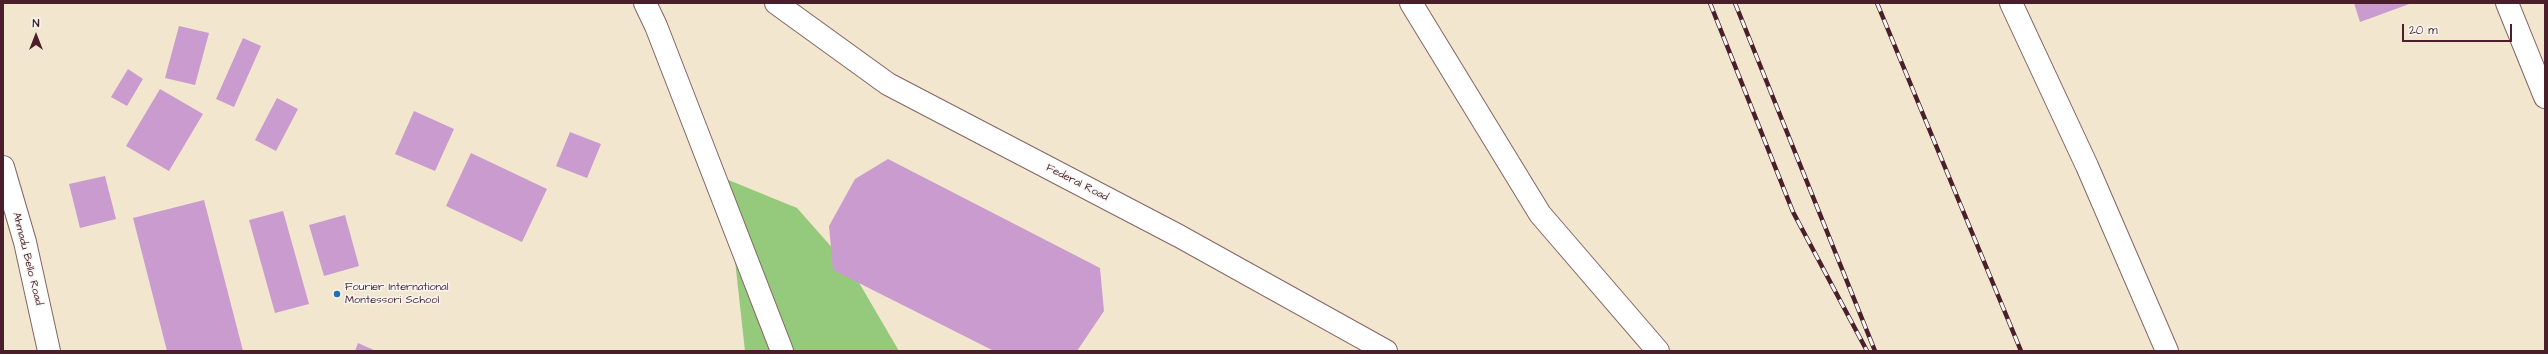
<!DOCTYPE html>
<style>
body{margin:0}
#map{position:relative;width:2548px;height:354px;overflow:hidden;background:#f2e6cf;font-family:"Architects Daughter",sans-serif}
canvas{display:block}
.frame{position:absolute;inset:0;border:4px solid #4a1f2b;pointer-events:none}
.north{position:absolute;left:16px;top:16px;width:40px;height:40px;-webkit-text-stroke:3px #f6f6f2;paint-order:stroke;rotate:0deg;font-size:11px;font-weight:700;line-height:16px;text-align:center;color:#4a1f2b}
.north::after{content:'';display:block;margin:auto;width:14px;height:18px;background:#4a1f2b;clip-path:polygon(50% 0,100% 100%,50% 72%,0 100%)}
.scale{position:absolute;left:2402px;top:24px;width:110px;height:18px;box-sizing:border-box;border:2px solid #4a1f2b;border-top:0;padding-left:5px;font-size:12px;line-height:14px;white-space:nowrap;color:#4a1f2b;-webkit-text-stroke:3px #f6f6f2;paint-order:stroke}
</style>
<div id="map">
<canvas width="2548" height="354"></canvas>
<div class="frame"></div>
<div class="north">N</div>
<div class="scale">20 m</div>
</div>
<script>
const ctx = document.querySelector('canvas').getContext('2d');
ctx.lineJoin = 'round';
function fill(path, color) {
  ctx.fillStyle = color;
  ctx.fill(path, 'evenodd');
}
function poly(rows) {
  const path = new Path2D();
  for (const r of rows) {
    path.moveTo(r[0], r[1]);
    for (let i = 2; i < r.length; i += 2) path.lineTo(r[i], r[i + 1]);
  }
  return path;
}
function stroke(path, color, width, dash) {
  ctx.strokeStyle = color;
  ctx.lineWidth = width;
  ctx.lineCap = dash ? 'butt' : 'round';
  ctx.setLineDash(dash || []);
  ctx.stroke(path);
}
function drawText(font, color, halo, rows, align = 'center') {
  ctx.font = font + ' "Architects Daughter",sans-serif';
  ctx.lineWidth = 3;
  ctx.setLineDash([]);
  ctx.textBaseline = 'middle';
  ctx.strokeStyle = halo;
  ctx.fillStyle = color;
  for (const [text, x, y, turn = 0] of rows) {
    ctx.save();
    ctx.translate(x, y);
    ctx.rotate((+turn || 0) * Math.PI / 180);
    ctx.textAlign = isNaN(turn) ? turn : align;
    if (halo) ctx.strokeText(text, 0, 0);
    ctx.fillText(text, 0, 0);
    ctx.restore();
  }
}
fill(poly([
 [726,179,797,208,851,269,899,351,745,351]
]), '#95ca7c');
fill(poly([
 [2354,3,2412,3,2360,22],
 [179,26,209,33,195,85,165,78],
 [243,38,261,46,234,107,216,99],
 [128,69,143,79,127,106,111,97],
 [160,89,203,114,169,171,126,146],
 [277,98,298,109,276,151,255,140],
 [414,111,454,129,435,171,395,154],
 [570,132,601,144,587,178,556,166],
 [471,153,547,189,522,242,446,206],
 [888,159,1100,268,1104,311,1077,351,994,351,833,270,829,226,855,179],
 [105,176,116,219,80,228,69,184],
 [204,200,243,351,167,351,133,218],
 [283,211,309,304,275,313,249,220],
 [345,215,359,266,324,276,309,225],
 [358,343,376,351,355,351]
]), '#ca9bcf');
const minor = poly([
 [645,3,656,26,782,351],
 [776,3,888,84,1179,236,1386,351],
 [1411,3,1540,214,1658,351],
 [2011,3,2087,166,2167,351],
 [3,167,25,242,49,351]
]);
const major = poly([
 [2507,3,2545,97]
]);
stroke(minor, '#856564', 24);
stroke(major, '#856564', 24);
stroke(minor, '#fff', 22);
stroke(major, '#fff', 22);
const rail = poly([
 [1710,3,1793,212,1867,351],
 [1735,3,1875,351],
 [1877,3,2021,351]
]);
stroke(rail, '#4a1f2b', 4.5);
stroke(rail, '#f6f6f2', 3, [9]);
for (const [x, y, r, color] of [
 [337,294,4,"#1f6fb2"]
]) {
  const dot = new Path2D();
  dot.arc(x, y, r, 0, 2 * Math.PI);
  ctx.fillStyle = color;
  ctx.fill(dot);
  stroke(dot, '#f6f6f2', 1.5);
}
drawText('11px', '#4a1f2b', '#f6f6f2', [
 ["Federal Road",1077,183,27],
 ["Ahmadu Bello Road",27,259,76]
]);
drawText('11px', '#4a1f2b', '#f6f6f2', [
 ["Fourier International",345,288],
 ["Montessori School",345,301]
], 'left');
</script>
